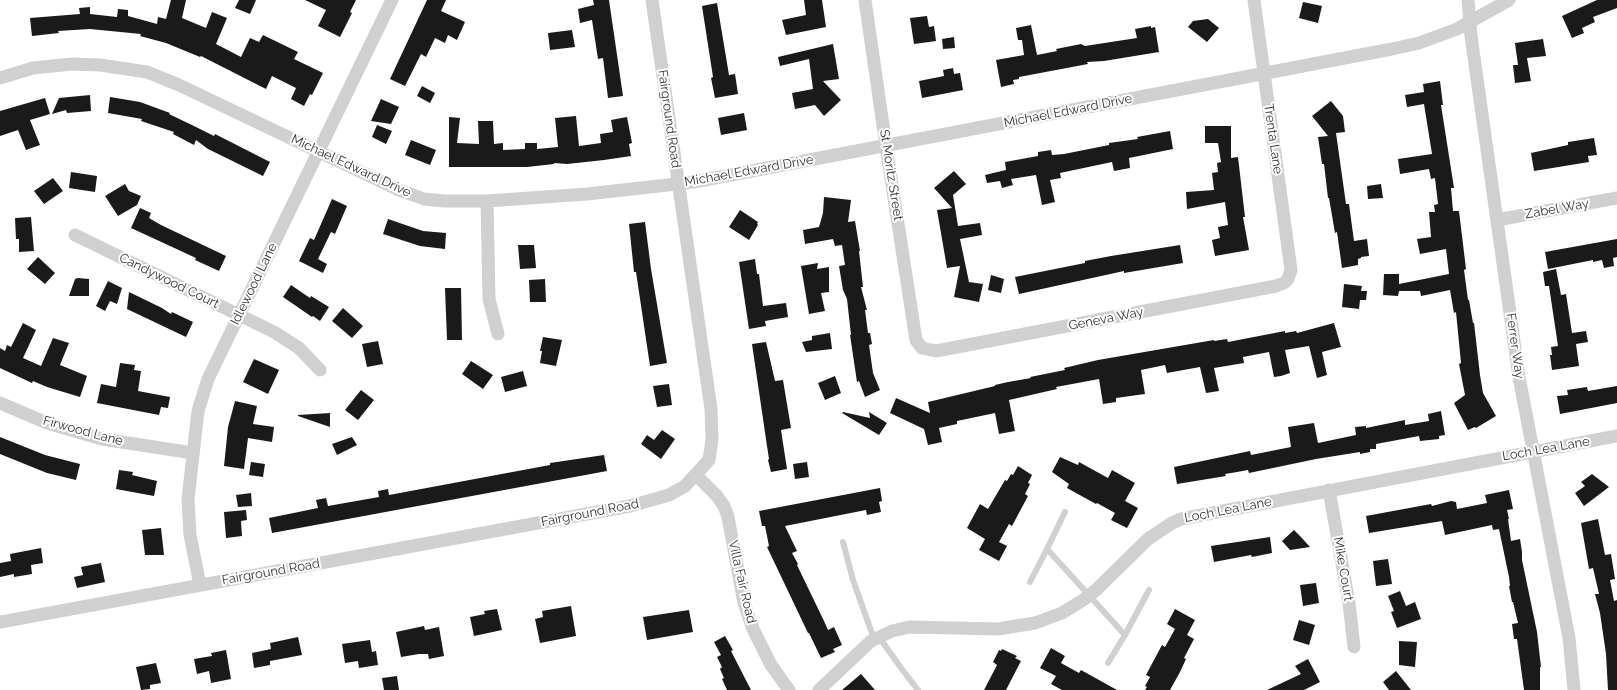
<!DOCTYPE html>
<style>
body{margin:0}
canvas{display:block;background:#fff}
</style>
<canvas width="1617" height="690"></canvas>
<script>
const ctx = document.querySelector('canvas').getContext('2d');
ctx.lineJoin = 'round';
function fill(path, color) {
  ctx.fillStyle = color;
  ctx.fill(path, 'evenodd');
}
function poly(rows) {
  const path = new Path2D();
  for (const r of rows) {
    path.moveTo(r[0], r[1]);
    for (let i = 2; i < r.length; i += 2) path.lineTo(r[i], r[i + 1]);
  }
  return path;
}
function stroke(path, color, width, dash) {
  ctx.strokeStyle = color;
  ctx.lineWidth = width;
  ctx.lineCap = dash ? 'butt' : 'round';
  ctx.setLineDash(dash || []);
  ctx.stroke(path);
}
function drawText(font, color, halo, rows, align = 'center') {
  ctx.font = font + ' Raleway,sans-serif';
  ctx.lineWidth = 4;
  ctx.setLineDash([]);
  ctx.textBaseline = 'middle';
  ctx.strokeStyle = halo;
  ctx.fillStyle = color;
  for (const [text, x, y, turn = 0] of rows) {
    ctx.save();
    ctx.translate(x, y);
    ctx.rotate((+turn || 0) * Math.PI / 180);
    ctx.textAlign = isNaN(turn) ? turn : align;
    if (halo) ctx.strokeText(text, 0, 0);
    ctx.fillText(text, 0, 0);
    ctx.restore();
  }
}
fill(poly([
 [171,0,186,0,182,18,206,28,212,12,227,18,216,44,241,57,250,38,259,42,263,35,298,52,294,59,323,73,312,95,310,94,304,106,291,99,296,88,272,76,266,89,201,56,200,57,166,43,140,36,141,34,90,29,58,31,59,33,32,36,30,18,80,14,79,8,90,7,90,14,117,17,118,9,128,10,128,16,157,24,158,17,166,19],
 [239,0,256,0,250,14,235,8],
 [305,0,356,0,350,12,352,13,340,37,318,26,326,10],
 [427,0,446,0,441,11,465,22,457,40,448,35,445,43,435,38,426,57,421,54,405,86,390,79],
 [593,0,609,0,623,96,608,98,603,58,598,59,592,20,580,23,578,9,594,5],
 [804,0,822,0,826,27,786,35,782,20,806,15],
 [1597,0,1617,0,1617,8,1593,17,1595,22,1582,28,1584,33,1572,38,1562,16],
 [1303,2,1322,6,1318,23,1299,18],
 [717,3,729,75,735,74,738,94,715,98,711,78,713,77,702,6],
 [927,16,929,27,934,26,936,41,914,44,910,18],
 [1208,19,1219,28,1207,42,1188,27,1193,21],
 [1031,25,1037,55,1057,51,1056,49,1081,44,1085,46,1137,38,1135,29,1151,26,1151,28,1155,27,1159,52,1104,61,1087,62,1088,64,1019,77,1019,79,1013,80,1014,84,1001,87,996,60,1024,55,1022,40,1018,40,1016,28],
 [572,30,575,47,550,50,548,33],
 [954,37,955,48,943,49,942,39],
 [1543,39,1546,56,1527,58,1531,81,1515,83,1513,65,1518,65,1515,43],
 [833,44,839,79,823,81,841,100,824,116,815,105,795,109,792,93,813,89,809,59,780,66,778,57],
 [953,68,954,74,960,73,963,90,922,98,919,81,944,76,943,70],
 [1440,81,1443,105,1441,105,1454,188,1451,188,1453,211,1459,211,1466,269,1464,270,1468,300,1469,300,1473,323,1474,323,1480,375,1483,393,1496,416,1476,428,1475,427,1468,430,1454,403,1465,395,1459,364,1461,363,1456,312,1454,313,1450,290,1421,296,1420,291,1399,291,1398,296,1383,295,1384,274,1399,274,1399,284,1449,274,1446,249,1420,254,1417,239,1431,237,1429,212,1435,212,1434,205,1438,204,1435,178,1431,179,1429,169,1400,174,1398,159,1432,154,1424,104,1407,107,1405,95,1424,92,1423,84],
 [422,86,435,93,430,103,417,96],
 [90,95,91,111,67,113,66,110,52,114,59,98],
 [110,97,140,102,170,113,169,114,196,127,214,136,215,134,270,162,263,176,208,149,196,140,194,145,173,134,174,132,141,121,142,119,108,113],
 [45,98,50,114,30,120,40,145,26,150,18,130,0,136,0,111],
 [381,99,399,107,391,124,371,121],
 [1331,101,1343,116,1345,132,1336,133,1346,204,1349,204,1354,241,1367,239,1369,256,1361,257,1361,258,1358,259,1358,265,1342,268,1337,232,1335,233,1329,198,1328,198,1324,164,1322,164,1318,137,1328,136,1312,116],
 [744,113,747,130,721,135,718,118],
 [576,116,579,146,601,143,600,134,613,132,611,120,627,117,632,143,629,144,631,156,604,160,567,164,554,163,554,164,527,167,449,167,449,117,460,118,457,143,479,144,478,121,493,121,494,144,503,143,503,150,525,149,525,143,537,143,537,149,558,147,555,118],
 [377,125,392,131,386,144,372,137],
 [1205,126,1231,126,1231,158,1238,157,1245,217,1243,217,1249,250,1215,256,1212,240,1220,238,1218,227,1228,225,1225,202,1187,209,1186,192,1214,190,1212,173,1218,172,1217,163,1221,162,1218,143,1205,143],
 [1170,131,1173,149,1129,158,1130,168,1114,171,1112,162,1060,173,1061,178,1050,180,1055,202,1042,205,1036,175,1011,179,1013,185,1002,188,1000,181,987,183,985,175,1006,170,1005,162,1038,156,1038,152,1051,150,1052,155,1064,154,1109,145,1109,143,1138,139,1137,137],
 [1594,138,1597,155,1588,156,1589,162,1534,171,1531,153,1568,145,1568,142],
 [411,140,436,150,430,165,405,155],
 [954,171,966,184,953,195,958,226,980,223,982,235,960,239,969,282,983,284,979,302,954,297,960,266,947,268,937,210,952,208,934,188],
 [71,172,97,176,95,192,69,188],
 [53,178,63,191,44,204,34,191],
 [125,184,129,191,141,196,137,205,118,216,105,196],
 [1381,184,1383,198,1368,199,1367,186],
 [824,197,851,200,848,222,855,221,860,251,859,251,863,287,861,287,867,310,865,310,868,333,870,333,872,344,869,345,873,373,880,390,865,397,859,381,857,382,850,335,851,335,847,299,843,290,839,266,845,265,842,245,835,246,833,239,805,244,803,230,819,227,823,213],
 [332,199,347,206,335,234,331,232,318,259,327,264,323,273,299,261,310,238,314,240],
 [140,208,151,213,149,218,161,225,226,256,219,271,195,260,196,258,131,228],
 [740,210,758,222,757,224,758,225,749,240,729,227],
 [31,217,34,251,19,252,19,239,16,239,15,218],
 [388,219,423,231,446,233,445,249,420,246,383,234],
 [645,222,651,269,667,363,650,366,636,272,634,272,629,224],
 [1617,239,1617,257,1613,258,1614,266,1604,268,1602,260,1593,262,1593,260,1548,269,1545,252],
 [518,245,534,245,536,268,520,269],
 [1180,245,1183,263,1124,273,1124,271,1019,294,1015,277,1085,263,1085,261,1111,256],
 [38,257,55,273,45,284,27,269],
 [755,259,757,274,759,274,763,306,786,303,788,317,765,321,766,326,749,329,739,262],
 [818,263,817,269,829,267,829,292,821,293,825,311,809,314,801,266],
 [1556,269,1561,295,1566,294,1572,333,1586,331,1588,342,1576,344,1579,366,1552,370,1550,355,1552,355,1551,347,1558,346,1549,286,1545,286,1543,272],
 [991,275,1004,279,1001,293,988,290],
 [78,278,89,279,89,296,69,296,75,279],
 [545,279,546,302,530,302,529,280],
 [108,281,122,288,117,304,110,301,105,311,96,306],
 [1344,284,1362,286,1361,291,1367,291,1366,300,1360,300,1359,309,1342,307],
 [291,285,310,298,311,296,329,307,320,321,313,316,312,317,283,297],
 [445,288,461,288,462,340,447,340],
 [129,292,162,308,171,314,172,312,193,322,186,337,127,309],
 [343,308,363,326,352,338,332,321],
 [23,323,36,330,23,358,41,366,53,338,69,343,60,365,87,376,80,397,47,387,33,381,32,383,0,368,0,348,5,351,7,345,11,347],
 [1334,323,1341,347,1322,352,1327,375,1317,378,1309,346,1285,350,1290,373,1281,376,1274,377,1269,352,1243,357,1244,363,1214,368,1219,391,1206,393,1200,367,1167,373,1165,365,1141,370,1145,394,1116,398,1116,402,1103,404,1099,379,1056,387,1057,389,1009,400,1015,431,999,434,995,413,957,421,957,424,939,428,942,442,928,445,924,429,890,413,896,398,930,413,928,402,995,386,995,385,1008,382,1031,378,1030,377,1065,370,1064,368,1098,360,1214,340,1214,341,1227,339,1228,342,1285,331,1285,333,1296,331,1297,333],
 [830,333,832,349,806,352,802,342,812,340,812,336],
 [543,337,562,340,556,366,540,363,542,351,540,351],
 [378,341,383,364,367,367,362,344],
 [766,342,775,381,783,380,791,428,781,430,787,469,771,472,768,460,769,459,767,446,752,344],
 [254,359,279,370,268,394,243,382],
 [471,361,493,375,483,389,462,374],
 [120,363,135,365,134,370,141,371,138,391,170,397,168,408,161,407,159,415,97,403,101,384,116,387],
 [523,371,527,386,505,392,501,377],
 [835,376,841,393,825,400,818,383],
 [669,384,672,405,657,407,653,386],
 [1617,386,1617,403,1560,414,1557,396,1568,395,1567,390,1587,387,1588,391],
 [361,390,374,400,358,420,345,410],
 [235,401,257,406,253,424,274,427,272,442,248,438,244,469,224,466,228,427],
 [1441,411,1445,435,1439,436,1439,439,1420,441,1419,436,1376,444,1376,449,1370,449,1370,452,1360,454,1360,452,1316,459,1249,473,1248,470,1237,472,1225,474,1226,476,1177,484,1174,467,1250,451,1251,455,1291,447,1288,427,1314,423,1318,443,1356,435,1355,427,1366,426,1366,428,1405,420,1405,425,1429,421,1428,414],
 [843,412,870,418,869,412,887,423,879,435,842,413],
 [330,413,330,427,298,416,298,415],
 [662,430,675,439,661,459,641,444,647,435,654,440],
 [0,437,45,455,80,464,76,480,47,473,0,454],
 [352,437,357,445,337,455,332,444],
 [604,455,607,471,272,533,269,518,318,508,316,500,326,498,328,506,379,497,378,491,388,489,389,495,550,465,550,463],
 [1060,457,1078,465,1079,462,1108,478,1112,470,1135,483,1125,501,1138,508,1127,528,1111,520,1115,513,1097,503,1096,504,1067,488,1069,484,1052,472],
 [251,462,265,464,263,477,249,475],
 [807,462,809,477,795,479,793,464],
 [1018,466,1032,475,1028,483,1030,484,1025,494,1028,496,1012,526,1009,524,999,542,1007,546,999,561,979,550,985,539,967,528,980,504,988,509,1005,480,1007,481,1011,474,1013,475],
 [119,470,133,472,132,475,157,481,154,496,116,489],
 [1592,474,1609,487,1584,506,1575,493,1585,486,1581,482],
 [880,488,882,501,879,502,881,512,867,515,866,510,785,526,797,551,792,553,798,564,797,565,824,621,828,630,834,627,842,645,833,649,835,652,821,658,809,633,808,633,767,547,769,546,765,526,762,526,759,511],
 [1509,490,1513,509,1507,510,1509,519,1508,519,1511,541,1520,539,1522,552,1522,560,1537,632,1541,667,1540,667,1540,690,1524,690,1517,639,1514,639,1512,624,1518,623,1513,602,1512,602,1509,586,1510,586,1509,577,1499,529,1493,530,1492,525,1445,535,1442,521,1369,533,1366,516,1431,504,1432,506,1451,501,1456,502,1457,509,1487,503,1485,495],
 [251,493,252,506,238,507,236,495],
 [246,510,247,520,241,521,242,536,226,538,224,512],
 [1598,519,1605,555,1611,554,1615,579,1610,580,1614,601,1617,600,1617,690,1608,690,1606,654,1600,613,1595,594,1599,594,1593,568,1589,569,1581,523],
 [161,528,164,555,145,555,142,530],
 [1294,530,1300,536,1310,547,1290,550,1282,541],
 [1270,537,1272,553,1252,557,1251,555,1214,562,1211,546],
 [41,548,43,563,31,565,32,574,14,577,14,574,0,577,0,563,11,561,10,554],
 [1388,559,1392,584,1376,586,1373,561],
 [101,563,105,582,77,588,74,577,83,575,81,567],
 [1316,583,1319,603,1303,606,1300,585],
 [1400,591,1406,606,1415,602,1421,619,1397,628,1391,612,1394,611,1388,596],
 [571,606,576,636,540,643,535,619,543,617,542,611],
 [497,609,502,630,474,636,470,617,485,614,484,611],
 [1175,609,1195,620,1187,635,1194,639,1184,658,1186,659,1180,672,1170,690,1145,690,1147,687,1145,686,1150,677,1146,675,1162,645,1165,647,1175,629,1167,624],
 [689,610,693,632,647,640,643,617],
 [1299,620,1315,625,1309,645,1293,640],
 [424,626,425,630,439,627,444,656,429,659,428,654,419,654,401,657,396,632],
 [725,636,733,650,731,651,751,690,727,690,722,679,724,678,720,669,722,667,717,657,721,655,714,642],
 [298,637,302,655,270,661,270,665,254,668,252,653,271,649,270,643],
 [370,640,372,652,376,651,378,665,359,668,358,661,345,663,342,644],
 [1399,641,1417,642,1415,667,1399,665],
 [1051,648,1065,656,1061,663,1079,673,1081,670,1117,690,1062,690,1051,684,1056,676,1040,668],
 [1002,649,1017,656,1015,658,1021,661,1006,690,984,690,997,665,993,662,999,650,1001,651],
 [226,650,231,679,211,683,209,671,197,674,194,659,212,656,211,653],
 [1308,659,1320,682,1304,690,1267,690,1301,674,1295,666],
 [156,663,161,683,150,685,150,689,141,690,136,667],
 [1396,671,1411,690,1389,690,1383,682],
 [861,674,875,690,842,690],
 [397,676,399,690,384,690,382,678]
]), '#1a1a1a');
stroke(poly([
 [1065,512,1047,549,1125,635,1108,663],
 [843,542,853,580,874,639],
 [1030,582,1047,549],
 [1125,635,1149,590],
 [879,637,901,668,918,690]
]), '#d0d0d0', 6);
stroke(poly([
 [865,0,886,146,916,340,922,348,936,351,1276,286,1284,283,1288,279,1291,270,1254,0],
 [1468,0,1471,36,1519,377,1569,638,1574,690],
 [0,78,33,68,72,64,100,65,147,72,179,85,399,190,424,199,444,201,487,201,587,194,694,182,1392,49,1419,43,1457,29,1509,0],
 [487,201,489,299,498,334],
 [1497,220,1617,198],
 [75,235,274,332,299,348,320,370],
 [0,403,47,423,102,439,193,453],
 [696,475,717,496,724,506,728,517,744,603,753,629,771,665,789,690],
 [1329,490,1349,603,1354,647],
 [200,585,190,535,188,499,198,411,208,379,392,0],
 [0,622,630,506,669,495,685,486,709,460,712,440,711,409,652,0],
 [819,690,871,641,892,631,910,627,998,629,1035,623,1062,613,1083,600,1096,590,1148,539,1172,523,1181,519,1617,436]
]), '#d0d0d0', 13);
drawText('13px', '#333', '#fff', [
 ["Michael Edward Drive",1068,111,-11],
 ["Fairground Road",669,119,82],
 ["Trenta Lane",1273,139,82],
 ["Michael Edward Drive",351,166,25],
 ["Michael Edward Drive",749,171,-10],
 ["St Moritz Street",891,175,81],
 ["Zabel Way",1557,209,-10],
 ["Candywood Court",169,281,26],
 ["Idlewood Lane",254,284,-64],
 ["Geneva Way",1106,319,-11],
 ["Ferrer Way",1515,346,82],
 ["Firwood Lane",83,431,15],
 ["Loch Lea Lane",1546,449,-10],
 ["Loch Lea Lane",1228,510,-11],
 ["Fairground Road",590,513,-11],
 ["Mike Court",1343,569,80],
 ["Fairground Road",271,572,-10],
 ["Villa Fair Road",742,582,77]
]);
</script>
